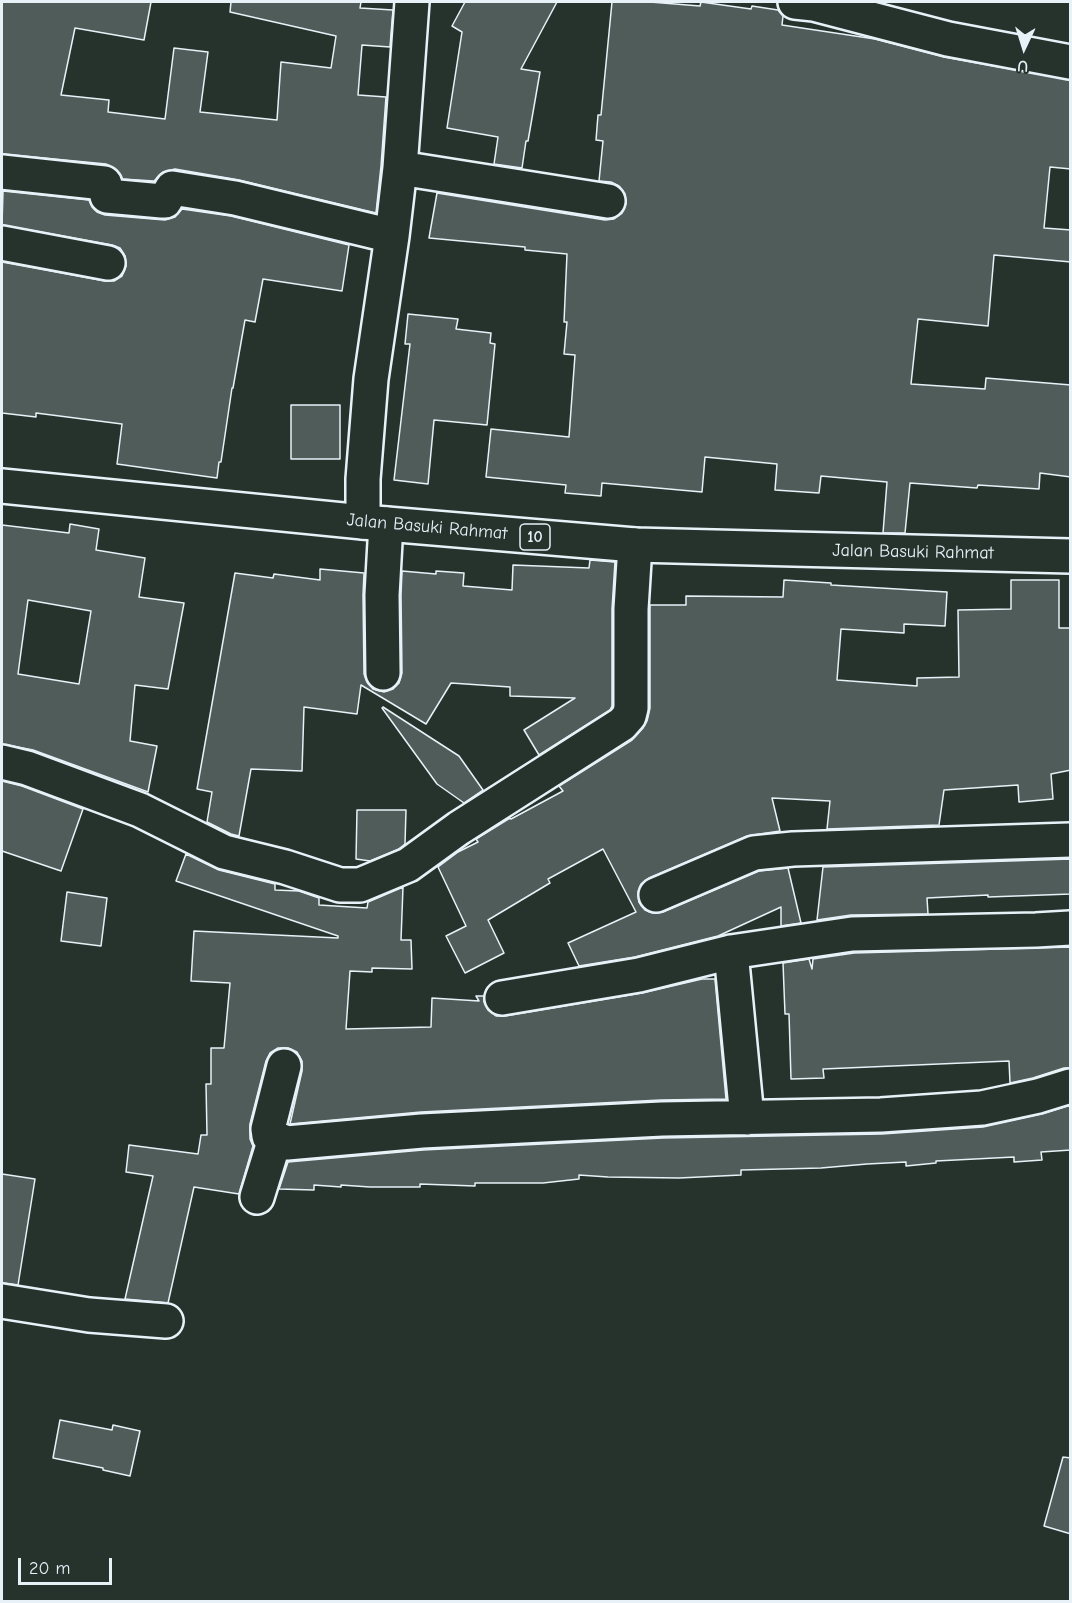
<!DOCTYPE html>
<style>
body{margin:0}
#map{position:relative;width:1072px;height:1603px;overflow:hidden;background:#26332d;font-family:"Comic Neue",sans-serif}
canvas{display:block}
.frame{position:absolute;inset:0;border:3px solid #e8f1f8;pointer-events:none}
.north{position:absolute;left:994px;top:18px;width:60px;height:60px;-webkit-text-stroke:4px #26332d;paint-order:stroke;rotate:184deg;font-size:16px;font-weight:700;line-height:24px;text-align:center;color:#e8f1f8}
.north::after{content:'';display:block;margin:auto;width:21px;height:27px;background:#e8f1f8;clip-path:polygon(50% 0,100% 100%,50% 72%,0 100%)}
.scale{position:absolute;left:18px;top:1558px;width:94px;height:27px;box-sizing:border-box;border:3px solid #e8f1f8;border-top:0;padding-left:8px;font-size:18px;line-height:21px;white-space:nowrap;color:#e8f1f8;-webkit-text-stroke:4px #26332d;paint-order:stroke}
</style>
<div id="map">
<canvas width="1072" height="1603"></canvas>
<div class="frame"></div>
<div class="north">U</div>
<div class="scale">20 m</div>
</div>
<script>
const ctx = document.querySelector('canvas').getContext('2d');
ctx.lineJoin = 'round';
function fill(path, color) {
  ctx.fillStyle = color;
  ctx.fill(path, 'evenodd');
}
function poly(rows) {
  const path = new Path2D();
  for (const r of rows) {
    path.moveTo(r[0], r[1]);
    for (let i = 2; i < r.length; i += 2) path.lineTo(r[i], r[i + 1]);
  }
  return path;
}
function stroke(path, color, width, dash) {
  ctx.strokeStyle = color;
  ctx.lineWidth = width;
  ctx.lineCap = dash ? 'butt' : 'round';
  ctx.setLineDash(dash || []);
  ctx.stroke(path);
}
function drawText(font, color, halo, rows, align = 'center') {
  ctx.font = font + ' "Comic Neue",sans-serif';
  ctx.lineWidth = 5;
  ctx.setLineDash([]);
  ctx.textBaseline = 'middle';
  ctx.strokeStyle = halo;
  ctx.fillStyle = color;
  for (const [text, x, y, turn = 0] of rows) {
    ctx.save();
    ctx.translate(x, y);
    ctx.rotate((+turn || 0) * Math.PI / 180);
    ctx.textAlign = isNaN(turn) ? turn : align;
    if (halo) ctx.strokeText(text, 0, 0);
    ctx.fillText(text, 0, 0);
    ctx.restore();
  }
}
const building = poly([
 [2,2,151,2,144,40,75,28,61,95,109,100,108,112,165,119,174,48,208,52,200,112,277,120,281,62,331,68,336,36,230,12,231,2,361,2,360,8,393,10,390,47,362,45,358,95,386,97,381,166,376,213,239,180,175,169,163,172,154,181,122,179,117,170,106,164,2,154,2,2],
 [465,2,557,2,521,69,540,72,528,141,526,141,522,168,494,164,498,137,447,128,462,32,452,26,465,2],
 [612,2,650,2,700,6,701,2,751,9,752,6,778,10,783,16,782,25,875,39,944,57,1071,80,1071,169,1050,167,1044,228,1071,230,1071,262,994,255,988,326,918,319,911,384,985,389,986,378,1071,385,1071,477,1040,473,1039,489,978,485,977,488,910,483,905,533,883,533,887,482,821,476,819,493,775,490,777,464,705,457,702,492,602,483,601,496,565,493,566,485,486,477,491,429,569,437,575,355,564,354,567,322,564,322,567,254,525,250,525,247,429,238,437,193,605,220,614,219,622,213,626,204,625,194,619,186,611,182,599,181,603,141,596,140,598,115,601,115,612,2],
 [3,191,89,200,92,207,97,212,105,215,165,220,175,217,182,209,231,216,349,245,342,291,263,279,255,322,245,320,233,388,232,388,221,462,219,462,217,478,117,464,122,424,36,413,36,417,2,413,2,262,105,281,114,281,122,276,126,266,125,256,120,248,112,245,2,225,3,191],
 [408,314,458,319,456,329,491,333,490,343,495,344,487,425,434,420,428,484,394,480,410,344,405,344,408,314],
 [291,405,340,405,340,459,291,459,291,405],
 [70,524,99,529,96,550,145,558,139,597,184,603,168,689,135,685,130,741,157,746,148,792,33,750,2,744,2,525,69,533,70,524],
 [28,600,91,611,79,684,18,674,28,600],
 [590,560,615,562,612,609,612,706,610,710,539,755,524,730,575,698,510,696,510,687,451,683,426,724,361,685,357,714,304,707,302,771,251,769,239,836,231,834,207,822,212,792,197,789,235,573,273,578,274,574,320,580,320,569,364,573,363,595,364,674,367,682,373,689,384,692,393,689,399,683,402,673,401,595,402,571,436,574,436,571,464,573,463,586,512,590,513,565,589,568,590,560],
 [784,580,831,583,831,585,947,592,945,626,904,624,904,633,841,629,837,680,917,686,917,678,959,677,958,610,1011,609,1011,580,1059,580,1059,628,1071,628,1071,770,1051,774,1053,799,1019,802,1018,785,944,790,939,825,827,829,830,801,772,798,780,831,747,836,649,878,641,884,638,892,639,902,645,910,653,913,663,912,759,871,788,868,801,923,781,926,781,907,718,936,635,957,579,966,568,943,636,912,603,849,548,879,550,883,488,920,504,953,465,973,446,936,466,926,438,867,458,852,478,842,476,839,510,818,511,819,563,791,559,786,632,740,643,728,647,721,650,708,650,605,686,605,686,596,783,597,784,580],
 [383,707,459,756,483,790,464,803,437,784,382,708,383,707],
 [2,781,22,786,83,809,61,871,2,851,2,781],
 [357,810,406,810,405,844,399,849,370,861,356,859,357,810],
 [186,854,219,870,275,884,275,890,299,891,319,898,319,905,367,908,368,902,403,887,401,940,411,940,412,969,372,968,372,972,350,971,346,1029,431,1027,432,998,479,1001,476,996,484,996,484,1002,488,1010,496,1016,505,1016,642,993,702,979,715,979,726,1099,661,1100,421,1112,290,1124,302,1071,302,1061,297,1052,288,1048,278,1048,270,1053,266,1061,250,1124,250,1139,253,1146,239,1194,194,1187,168,1303,125,1299,153,1176,126,1172,129,1145,198,1154,201,1135,207,1135,206,1084,211,1084,211,1048,224,1048,230,983,191,981,194,931,338,938,338,936,176,881,186,854],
 [1071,859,1071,894,988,897,988,895,927,898,928,914,851,915,817,920,823,867,1071,859],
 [67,892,107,898,101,946,61,941,67,892],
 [1071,947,1071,1068,1064,1068,1033,1078,1010,1083,1009,1061,823,1069,824,1078,791,1079,789,1014,785,1014,783,963,809,959,812,969,813,959,854,953,1071,947],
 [1071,1105,1071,1150,1041,1152,1042,1160,1014,1162,1014,1157,936,1161,936,1163,906,1166,906,1162,867,1164,821,1168,741,1170,741,1175,679,1178,608,1177,579,1175,579,1179,543,1183,475,1183,475,1186,420,1184,420,1187,370,1187,341,1185,341,1187,314,1185,314,1190,279,1189,288,1162,423,1150,663,1138,882,1134,983,1127,1042,1114,1071,1105],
 [2,1174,35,1179,18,1285,2,1283,2,1174],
 [60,1420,112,1430,113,1425,140,1431,130,1476,103,1470,103,1468,53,1458,60,1420],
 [1063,1457,1071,1458,1071,1534,1044,1526,1063,1457]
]);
fill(building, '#505c59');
stroke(building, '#e8f1f8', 1.5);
const minor = poly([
 [795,2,814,4,948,39,1070,62],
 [400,168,608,201],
 [2,172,104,183,105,184,107,196,162,201,165,201,172,188,235,198,392,236],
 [2,243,108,263],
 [363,522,363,479,371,379,392,236,400,168,412,2],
 [383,673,382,595,386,524],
 [2,762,27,768,140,810,224,852,285,867,340,885,360,885,408,865,459,828,622,724,629,716,631,708,631,609,635,545],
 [656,895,754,853,793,849,1070,840],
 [731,952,747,1118],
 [502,998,639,975,731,952,852,934,1036,930,1070,928],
 [284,1066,268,1129,269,1136,287,1143,422,1131,662,1119,881,1115,982,1108,1038,1096,1070,1086],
 [257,1197,275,1139],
 [2,1301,89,1315,166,1321]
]);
const highway = poly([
 [2,486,363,522,635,545,1070,556]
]);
stroke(minor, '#e8f1f8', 38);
stroke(highway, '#e8f1f8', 38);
stroke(minor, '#26332d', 33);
stroke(highway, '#26332d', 33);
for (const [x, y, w] of [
 [535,537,30]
]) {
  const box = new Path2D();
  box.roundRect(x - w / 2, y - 13, w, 26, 4.5);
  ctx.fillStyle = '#26332d';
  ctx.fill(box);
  stroke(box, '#e8f1f8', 1.5);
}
drawText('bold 16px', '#e8f1f8', null, [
 ["10",535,537]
]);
drawText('18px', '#e8f1f8', '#26332d', [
 ["Jalan Basuki Rahmat",427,527,5],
 ["Jalan Basuki Rahmat",913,552,1]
]);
</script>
